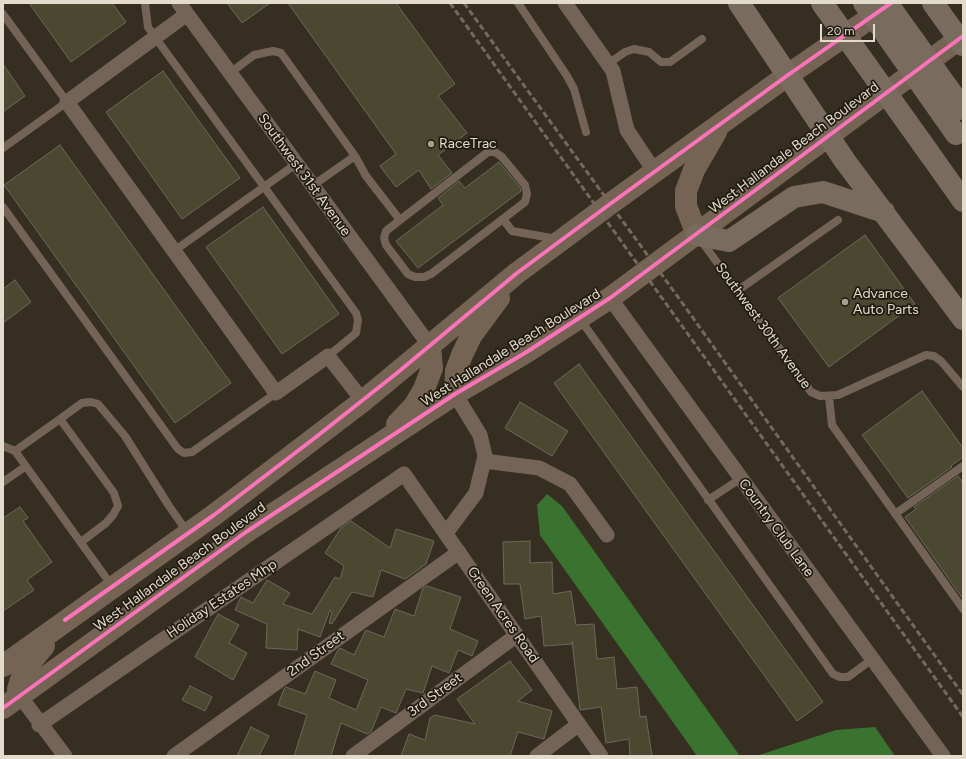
<!DOCTYPE html>
<style>
body{margin:0}
#map{position:relative;width:966px;height:759px;overflow:hidden;background:#362f21;font-family:Figtree,sans-serif}
canvas{display:block}
.frame{position:absolute;inset:0;border:4px solid #e3dbcc;pointer-events:none}
.scale{position:absolute;left:820px;top:24px;width:55px;height:18px;box-sizing:border-box;border:2px solid #e3dbcc;border-top:0;padding-left:5px;font-size:12px;line-height:14px;white-space:nowrap;color:#e3dbcc;-webkit-text-stroke:3px #201a0f;paint-order:stroke}
</style>
<div id="map">
<canvas width="966" height="759"></canvas>
<div class="frame"></div>
<div class="scale">20 m</div>
</div>
<script>
const ctx = document.querySelector('canvas').getContext('2d');
ctx.lineJoin = 'round';
function fill(path, color) {
  ctx.fillStyle = color;
  ctx.fill(path, 'evenodd');
}
function poly(rows) {
  const path = new Path2D();
  for (const r of rows) {
    path.moveTo(r[0], r[1]);
    for (let i = 2; i < r.length; i += 2) path.lineTo(r[i], r[i + 1]);
  }
  return path;
}
function stroke(path, color, width, dash) {
  ctx.strokeStyle = color;
  ctx.lineWidth = width;
  ctx.lineCap = dash ? 'butt' : 'round';
  ctx.setLineDash(dash || []);
  ctx.stroke(path);
}
function drawText(font, color, halo, rows, align = 'center') {
  ctx.font = font + ' Figtree,sans-serif';
  ctx.lineWidth = 3.5;
  ctx.setLineDash([]);
  ctx.textBaseline = 'middle';
  ctx.strokeStyle = halo;
  ctx.fillStyle = color;
  for (const [text, x, y, turn = 0] of rows) {
    ctx.save();
    ctx.translate(x, y);
    ctx.rotate((+turn || 0) * Math.PI / 180);
    ctx.textAlign = isNaN(turn) ? turn : align;
    if (halo) ctx.strokeText(text, 0, 0);
    ctx.fillText(text, 0, 0);
    ctx.restore();
  }
}
fill(poly([
 [547,494,562,506,740,756,697,756,540,535,537,505],
 [875,727,895,756,756,756,836,730]
]), '#3a732f');
const building = poly([
 [29,3,112,3,126,22,71,62,29,3],
 [227,3,270,3,242,23,227,3],
 [288,3,396,3,455,84,438,96,467,133,438,155,452,173,431,189,419,170,396,187,380,166,396,154,288,3],
 [3,64,25,96,3,112,3,64],
 [163,71,240,178,182,219,106,112,163,71],
 [60,145,231,383,175,423,4,185,60,145],
 [499,162,520,187,521,191,418,268,396,241,443,205,438,198,459,181,465,188,499,162],
 [263,207,339,314,282,354,206,247,263,207],
 [865,235,915,304,829,367,778,298,865,235],
 [15,280,31,302,3,323,3,289,15,280],
 [579,364,823,702,797,721,554,383,579,364],
 [922,391,963,448,963,457,951,466,952,467,908,498,862,435,922,391],
 [520,402,568,431,552,456,505,428,520,402],
 [958,476,963,483,963,599,905,517,916,509,914,507,958,476],
 [20,507,28,518,23,521,52,562,27,580,34,590,3,611,3,518,20,507],
 [351,521,390,548,396,529,434,541,426,564,405,579,381,570,373,597,352,592,332,624,329,623,332,612,330,610,320,637,298,629,297,650,266,648,267,624,235,610,241,597,253,603,267,580,290,593,283,604,312,614,335,577,340,579,344,566,325,553,341,528,351,521],
 [530,541,530,563,552,562,553,594,571,591,576,625,594,624,597,659,614,657,617,689,637,687,640,717,646,716,652,756,630,756,629,739,606,743,601,707,580,710,572,641,572,644,544,646,541,616,525,619,520,584,504,584,503,542,530,541],
 [427,586,461,597,450,629,478,641,472,656,458,650,449,673,432,666,423,693,406,689,396,713,381,707,371,732,367,734,341,723,331,756,294,756,307,715,278,705,284,689,286,687,305,694,315,671,336,680,329,698,356,710,368,680,331,664,338,650,340,648,354,655,366,630,384,637,395,609,414,616,423,588,427,586],
 [218,614,239,625,229,643,247,653,233,680,195,657,218,614],
 [510,661,532,690,518,701,552,711,544,739,518,732,510,756,401,756,409,734,425,740,430,718,435,715,475,724,457,699,510,661],
 [190,686,212,697,205,711,182,700,190,686],
 [251,727,269,736,259,756,237,756,251,727]
]);
fill(building, '#4b4832');
stroke(building, '#6b685c', 1);
stroke(poly([
 [145,3,148,27,155,37,356,313,358,320,356,333,328,356],
 [518,3,567,76,574,89,586,132],
 [3,14,67,102,3,148],
 [608,64,625,52,634,49,649,52,661,62,670,62,702,39],
 [230,73,254,55,273,51,281,53,355,156,366,176,400,220,488,152,495,152,502,157,525,185,527,194,525,202,431,274,424,277,415,277,408,274,386,245,384,238,386,231,400,220],
 [312,186,355,156],
 [3,207,178,449,184,453,192,452,276,393],
 [503,219,512,231,557,239],
 [700,239,811,392,820,396,838,395,926,355,934,356,941,361,963,387],
 [174,251,296,164],
 [737,291,838,220],
 [580,319,833,674,840,677,848,677,871,660],
 [829,397,832,425,963,609],
 [60,419,82,403,91,402,98,404,125,436,169,506,188,533],
 [3,446,15,451,112,586],
 [15,451,60,419,114,493,118,506,113,515,106,523,81,542],
 [3,482,26,466],
 [708,500,740,479],
 [895,514,963,466]
]), '#746457', 8);
stroke(poly([
 [179,3,430,346],
 [565,3,613,71,627,130,655,172],
 [187,14,67,102,276,393,328,356,363,401],
 [610,298,943,756],
 [484,461,539,468,570,484,607,535],
 [446,533,476,493,485,456,480,435,455,394],
 [20,696,65,756],
 [39,725,404,474,601,756],
 [174,756,459,552],
 [353,756,517,635],
 [537,756,579,724]
]), '#746457', 15);
stroke(poly([
 [697,235,686,206,686,191,694,170,716,132],
 [455,394,456,371,462,355,471,336,499,298],
 [397,424,414,406,424,389,432,368,430,346],
 [3,666,214,515,363,401,517,273,610,204,788,75,889,5],
 [20,696,18,689,24,670,44,646],
 [3,708,246,532,455,394,525,353,610,298,963,36]
]), '#756354', 22);
stroke(poly([
 [739,3,845,161,963,319],
 [929,153,963,201],
 [697,235,729,241,794,197,823,192,884,212]
]), '#7a6b5f', 22);
stroke(poly([
 [450,3,963,717],
 [464,3,678,297,963,695]
]), '#75695e', 3, [6, 3]);
stroke(poly([
 [822,3,929,153],
 [864,3,956,134],
 [887,3,963,109],
 [933,3,963,45]
]), '#7a6b5f', 22);
stroke(poly([
 [65,620,214,515,316,437,397,373,517,273,610,204,788,75,891,3],
 [3,708,246,532,455,394,525,353,610,298,963,36]
]), '#fb73b8', 4);
for (const [x, y, r, color] of [
 [431,144,4,"#a69f90"],
 [845,302,4,"#a69f90"]
]) {
  const dot = new Path2D();
  dot.arc(x, y, r, 0, 2 * Math.PI);
  ctx.fillStyle = color;
  ctx.fill(dot);
  stroke(dot, '#201a0f', 1.5);
}
drawText('14px', '#e3dbcc', '#201a0f', [
 ["RaceTrac",439,144],
 ["Advance",853,294],
 ["Auto Parts",853,310]
], 'left');
drawText('14px', '#e3dbcc', '#201a0f', [
 ["West Hallandale Beach Boulevard",794,148,-37],
 ["Southwest 31st Avenue",304,175,54],
 ["Southwest 30th Avenue",763,326,54],
 ["West Hallandale Beach Boulevard",511,348,-32],
 ["Country Club Lane",776,528,54],
 ["West Hallandale Beach Boulevard",180,567,-36],
 ["Holiday Estates Mhp",222,599,-34],
 ["Green Acres Road",503,615,55],
 ["2nd Street",316,654,-36],
 ["3rd Street",435,695,-36]
]);
</script>
